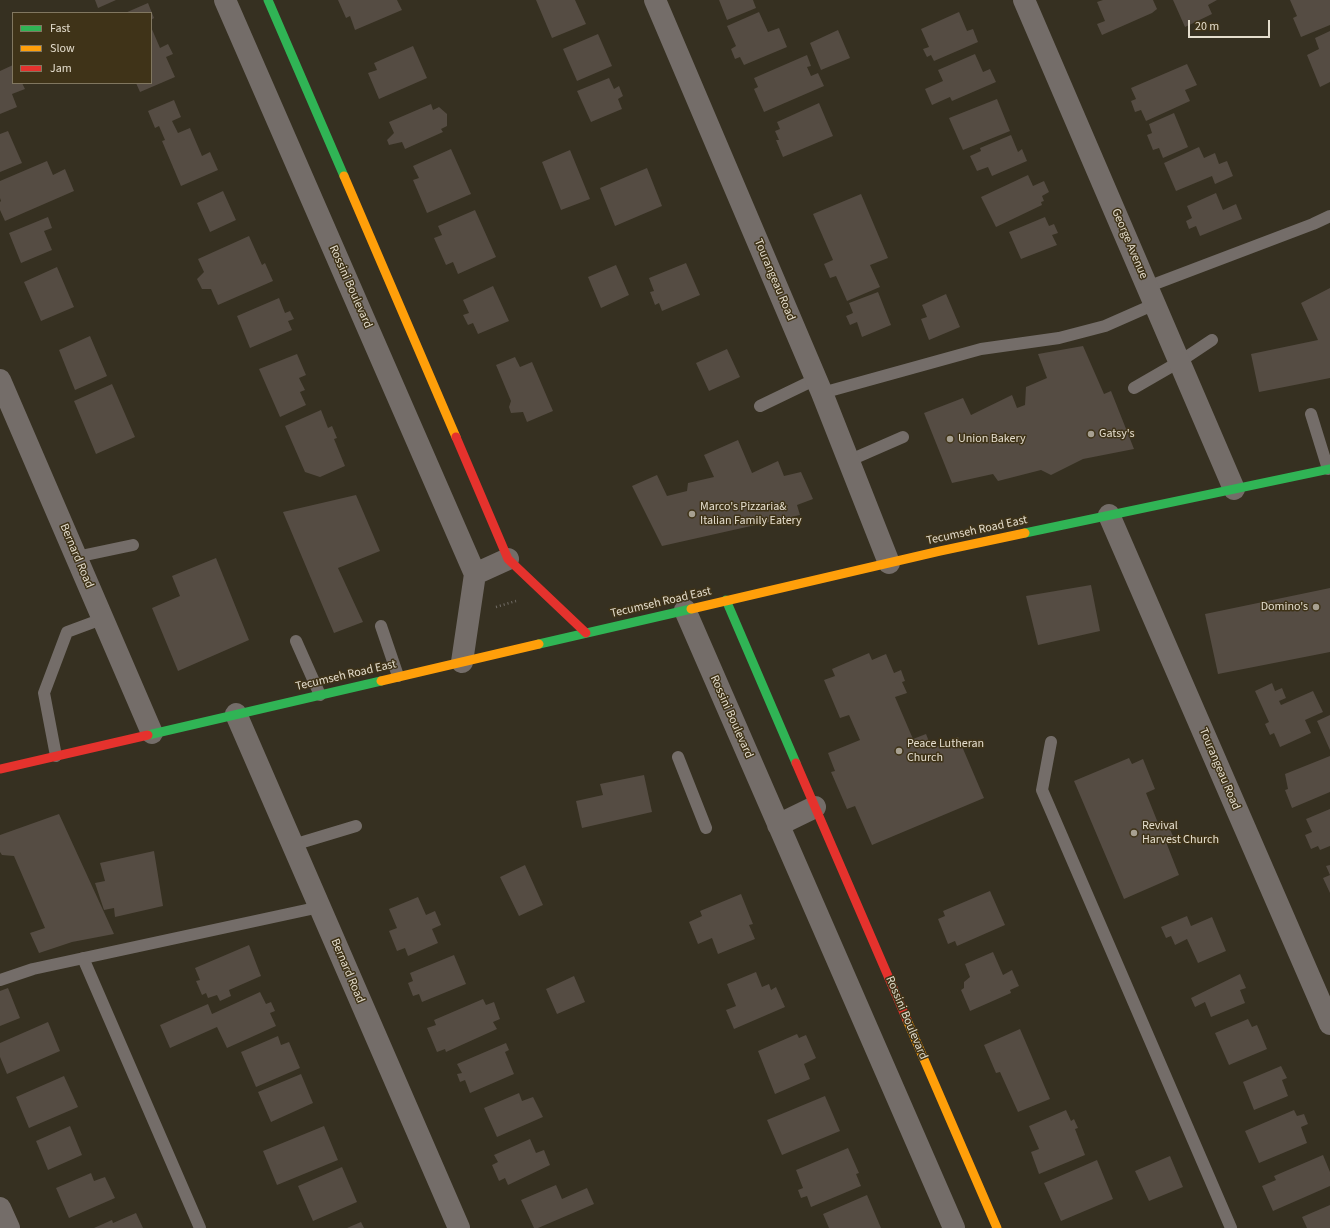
<!DOCTYPE html>
<style>
body{margin:0}
#map{position:relative;width:1330px;height:1228px;overflow:hidden;background:#363021;font-family:"Source Sans 3",sans-serif}
canvas{display:block}
.legend{position:absolute;left:12px;top:12px;width:140px;height:72px;box-sizing:border-box;background:#3f3318;border:1px solid #817760;margin:0;padding:5px 7px;list-style:none;font-size:12px;color:#e4ddcd}
.legend li{display:flex;align-items:center;gap:8px;height:20px}
.legend b{width:20px;border:1px solid #817760}
.scale{position:absolute;left:1188px;top:20px;width:82px;height:18px;box-sizing:border-box;border:2px solid #e4ddcd;border-top:0;padding-left:5px;font-size:12px;line-height:14px;white-space:nowrap;color:#e4ddcd;-webkit-text-stroke:3px #3f3318;paint-order:stroke}
</style>
<div id="map">
<canvas width="1330" height="1228"></canvas>
<ul class="legend">
<li><b style="height:5px;background:#30b455"></b>Fast</li>
<li><b style="height:5px;background:#ff9f0a"></b>Slow</li>
<li><b style="height:5px;background:#e5322d"></b>Jam</li>
</ul>
<div class="scale">20 m</div>
</div>
<script>
const ctx = document.querySelector('canvas').getContext('2d');
ctx.lineJoin = 'round';
function fill(path, color) {
  ctx.fillStyle = color;
  ctx.fill(path, 'evenodd');
}
function poly(rows) {
  const path = new Path2D();
  for (const r of rows) {
    path.moveTo(r[0], r[1]);
    for (let i = 2; i < r.length; i += 2) path.lineTo(r[i], r[i + 1]);
  }
  return path;
}
function stroke(path, color, width, dash) {
  ctx.strokeStyle = color;
  ctx.lineWidth = width;
  ctx.lineCap = dash ? 'butt' : 'round';
  ctx.setLineDash(dash || []);
  ctx.stroke(path);
}
function drawText(font, color, halo, rows, align = 'center') {
  ctx.font = font + ' "Source Sans 3",sans-serif';
  ctx.lineWidth = 3;
  ctx.setLineDash([]);
  ctx.textBaseline = 'middle';
  ctx.strokeStyle = halo;
  ctx.fillStyle = color;
  for (const [text, x, y, turn = 0] of rows) {
    ctx.save();
    ctx.translate(x, y);
    ctx.rotate((+turn || 0) * Math.PI / 180);
    ctx.textAlign = isNaN(turn) ? turn : align;
    if (halo) ctx.strokeText(text, 0, 0);
    ctx.fillText(text, 0, 0);
    ctx.restore();
  }
}
fill(poly([
 [95,0,116,0,98,8],
 [338,0,397,0,402,10,355,30,350,16,346,18],
 [536,0,575,0,586,24,552,38],
 [719,0,753,0,756,8,727,20],
 [1103,0,1153,0,1157,9,1152,13,1102,35,1097,24,1105,21,1097,2],
 [1173,0,1217,0,1208,5,1212,14,1185,27],
 [1290,0,1330,0,1330,25,1301,37,1293,18,1297,16],
 [148,3,154,18,151,20,151,13,125,13],
 [759,12,768,32,779,28,787,47,744,65,740,57,735,59,731,49,736,46,727,26],
 [959,12,967,31,973,29,978,42,934,61,931,55,927,57,923,49,929,47,921,29],
 [151,27,160,48,168,44,173,54,166,57,175,77,140,92,136,83,151,83],
 [838,30,850,58,821,70,810,43],
 [1330,31,1330,82,1320,87,1307,55,1319,49,1315,38],
 [598,34,612,66,577,81,563,49],
 [413,46,427,78,379,99,368,73,377,70,374,63],
 [975,54,983,72,990,69,996,82,952,101,950,97,932,105,925,89,943,81,938,70],
 [807,55,811,66,807,67,811,76,818,73,824,86,764,112,754,89,758,87,754,78],
 [1187,64,1197,85,1185,90,1190,101,1146,121,1141,110,1135,112,1131,101,1136,99,1131,88],
 [13,65,13,83,22,83,25,89,12,94,17,107,0,114,0,71],
 [609,78,614,89,619,86,623,96,618,99,622,109,591,122,577,91],
 [997,99,1010,131,963,150,949,118],
 [174,100,181,117,172,121,178,133,190,128,202,156,210,152,218,170,181,186,162,141,165,140,159,126,155,128,148,111],
 [819,103,833,136,783,157,776,140,779,140,775,131,780,129,777,122],
 [431,104,433,110,439,107,447,114,447,126,441,129,443,132,405,149,402,142,389,145,387,140,394,133,389,122],
 [1174,113,1188,147,1163,158,1159,148,1153,150,1147,135,1152,133,1149,124],
 [8,131,22,163,0,172,0,134],
 [1011,135,1018,152,1022,149,1027,161,992,176,988,167,977,171,970,156,981,151,980,148],
 [1199,147,1204,158,1215,153,1219,164,1227,161,1233,176,1215,184,1212,176,1176,191,1164,163],
 [451,149,471,194,427,213,413,180,419,178,413,166],
 [570,150,590,199,561,210,542,162],
 [47,161,53,175,65,169,74,191,5,221,0,210,0,202,1,201,0,198,0,181],
 [647,168,662,206,615,226,600,188],
 [1028,175,1033,186,1044,181,1049,192,1042,196,1044,201,1041,202,1042,205,996,227,981,197],
 [223,191,236,220,210,232,197,203],
 [1216,193,1223,210,1236,204,1242,219,1200,236,1196,226,1189,229,1186,221,1192,218,1187,206],
 [861,194,888,258,870,265,880,287,847,301,836,276,830,278,824,264,833,260,813,214],
 [475,210,496,257,458,274,453,262,446,265,434,238,442,235,438,226],
 [48,217,52,228,44,231,52,250,21,263,9,233],
 [1045,217,1049,226,1054,224,1058,233,1052,235,1057,245,1021,259,1009,232],
 [249,236,262,265,265,263,273,281,218,305,211,289,202,289,197,279,204,272,198,259],
 [686,263,700,295,662,311,659,303,655,305,650,292,654,291,649,278],
 [616,265,629,295,601,308,588,277],
 [57,267,74,307,41,321,24,282],
 [493,286,509,321,478,334,473,323,468,325,463,315,469,313,463,300],
 [1330,288,1330,378,1259,392,1251,354,1318,340,1301,303],
 [878,292,891,325,862,337,857,322,850,325,846,316,853,313,849,303],
 [946,294,960,327,929,340,921,319,927,317,922,305],
 [279,298,285,313,290,311,294,319,288,321,292,330,250,348,237,316],
 [90,336,107,376,75,390,59,350],
 [1083,346,1104,394,1111,391,1134,449,1083,459,1051,475,1041,470,998,481,993,474,952,483,924,413,963,398,971,415,1012,395,1017,408,1025,405,1026,387,1047,378,1038,354],
 [727,349,740,377,709,391,696,363],
 [297,354,306,375,299,378,305,390,300,392,306,405,280,417,259,369],
 [515,357,520,367,532,362,553,411,527,422,523,412,511,413,509,407,511,401,496,365],
 [112,384,135,437,96,454,74,401],
 [321,410,328,428,332,426,337,438,334,439,345,466,320,477,305,472,285,426],
 [738,440,752,473,778,461,784,476,801,472,813,499,797,505,800,515,662,546,632,486,657,475,667,496,687,491,688,483,714,477,704,455],
 [356,495,380,551,338,568,363,622,334,633,283,512],
 [216,558,249,640,178,671,152,608,180,596,172,576],
 [1091,585,1100,631,1038,645,1026,596],
 [1330,588,1330,652,1218,674,1205,614],
 [869,653,872,660,886,654,894,673,901,670,905,681,902,682,907,693,895,697,913,739,926,734,932,749,958,737,984,798,872,845,855,806,847,809,831,772,835,771,828,753,860,740,849,715,840,718,824,680,835,676,832,669],
 [1272,683,1275,691,1282,688,1286,698,1279,701,1281,705,1313,691,1323,712,1305,720,1311,733,1280,747,1274,733,1270,735,1265,724,1269,722,1255,691],
 [1330,715,1330,750,1317,721],
 [1330,756,1330,792,1292,808,1285,790,1288,789,1285,774],
 [1129,758,1132,764,1143,759,1155,789,1146,793,1160,828,1168,824,1174,839,1166,842,1179,875,1124,899,1074,781],
 [644,775,652,812,582,828,576,801,603,795,600,784],
 [1330,809,1330,846,1320,850,1318,846,1311,849,1305,835,1312,832,1306,819],
 [59,814,114,934,72,942,39,953,30,933,45,928,14,856,2,855,0,852,0,835],
 [154,851,163,906,115,917,114,908,104,910,95,883,105,881,100,863],
 [525,865,543,905,519,916,500,877],
 [1330,865,1330,893,1323,878,1330,875,1326,866],
 [990,891,1005,925,957,946,955,941,948,944,938,919,945,916,943,911],
 [741,894,753,924,749,925,755,939,718,954,712,938,698,944,689,922,702,916,700,911],
 [418,897,426,915,435,911,441,925,432,929,438,943,408,956,405,948,397,951,389,931,397,928,389,909],
 [1187,916,1191,926,1212,917,1226,951,1198,963,1187,939,1175,945,1171,936,1166,938,1161,927],
 [249,945,261,976,229,990,231,996,220,1001,217,995,208,998,206,993,202,995,196,981,200,980,195,968],
 [993,952,1003,975,1012,970,1019,986,1010,990,1011,993,970,1011,961,990,964,988,964,982,970,977,965,964],
 [454,955,466,984,422,1002,419,994,413,996,408,983,413,981,410,973],
 [756,972,762,987,769,984,771,990,776,987,785,1007,734,1029,726,1010,736,1006,727,984],
 [1240,974,1246,988,1240,990,1245,1003,1211,1017,1205,1002,1195,1007,1191,998],
 [574,976,585,1002,557,1014,546,989],
 [8,988,20,1018,0,1026,0,991],
 [260,992,266,1004,271,1002,275,1011,270,1013,276,1026,227,1048,217,1027,170,1048,160,1025,208,1004,212,1014],
 [483,999,486,1005,494,1002,500,1019,493,1022,497,1029,446,1052,445,1049,437,1052,427,1028,436,1025,434,1020],
 [1248,1019,1252,1027,1257,1025,1267,1049,1229,1065,1215,1033],
 [48,1022,60,1051,7,1074,0,1057,0,1043],
 [1020,1029,1050,1099,1018,1112,1000,1072,996,1073,984,1045],
 [797,1034,799,1038,806,1035,816,1058,804,1064,810,1079,775,1094,758,1051],
 [278,1036,281,1045,289,1042,300,1068,256,1087,241,1052],
 [506,1043,509,1050,505,1052,514,1074,470,1093,465,1080,460,1082,457,1074,462,1073,457,1064],
 [1281,1066,1287,1078,1282,1080,1288,1096,1254,1110,1243,1082],
 [301,1074,313,1103,271,1122,258,1092],
 [64,1076,78,1107,29,1128,16,1097],
 [519,1093,522,1101,533,1097,543,1117,497,1137,484,1108],
 [825,1096,840,1131,782,1155,767,1120],
 [1066,1110,1071,1121,1074,1119,1078,1128,1075,1129,1085,1155,1039,1174,1031,1152,1039,1149,1029,1126],
 [1294,1110,1297,1116,1304,1114,1308,1124,1301,1127,1307,1143,1259,1163,1245,1131],
 [70,1126,82,1155,48,1170,36,1141],
 [324,1126,338,1160,277,1185,263,1151],
 [530,1139,536,1153,544,1150,550,1165,508,1185,505,1178,499,1181,492,1165,498,1162,494,1155],
 [848,1148,859,1173,856,1174,861,1186,811,1207,807,1196,801,1198,798,1190,803,1188,796,1170],
 [1323,1155,1330,1172,1330,1186,1273,1211,1262,1186,1276,1180,1274,1176],
 [1170,1156,1183,1187,1149,1201,1135,1171],
 [1097,1160,1113,1199,1061,1221,1044,1183],
 [342,1167,357,1202,313,1221,298,1186],
 [91,1173,94,1181,105,1177,115,1198,69,1218,56,1188],
 [556,1185,562,1199,587,1188,594,1204,538,1228,534,1228,521,1200],
 [867,1195,881,1228,829,1228,823,1214],
 [1330,1205,1330,1228,1307,1228,1302,1217],
 [136,1213,143,1228,94,1228,112,1220,113,1223],
 [361,1222,364,1228,347,1228]
]), '#554c43');
stroke(poly([
 [496,607,516,601]
]), '#726d67', 2.5, [1, 3]);
stroke(poly([
 [1147,287,1313,224,1330,216],
 [1134,388,1179,362,1212,340],
 [822,393,981,349,1059,338,1105,326,1155,304],
 [760,406,816,379],
 [1311,414,1328,469],
 [848,461,903,437],
 [76,557,133,545],
 [381,626,398,676],
 [296,641,320,695],
 [1051,742,1042,790,1231,1228],
 [56,756,44,693,67,632,102,619],
 [678,757,706,828],
 [293,845,356,826],
 [83,958,200,1228],
 [0,980,33,969,320,907]
]), '#746d69', 12);
stroke(poly([
 [225,0,475,574,462,662],
 [655,0,822,393,889,563],
 [1024,0,1234,489],
 [0,380,152,733],
 [1109,515,1330,1024],
 [475,574,508,559],
 [685,610,954,1228],
 [236,714,459,1228],
 [778,825,815,807],
 [0,1208,9,1228]
]), '#746d69', 22);
stroke(poly([
 [268,0,344,176],
 [1025,533,1330,469],
 [726,600,796,763],
 [539,644,691,609],
 [148,735,381,681]
]), '#30b455', 9);
stroke(poly([
 [344,176,456,437],
 [691,609,940,551,1025,533],
 [381,681,539,644],
 [907,1020,997,1228]
]), '#ff9f0a', 9);
stroke(poly([
 [456,437,508,559,586,633],
 [796,763,907,1020],
 [0,769,148,735]
]), '#e5322d', 9);
for (const [x, y, r, color] of [
 [1091,434,4,"#a7a091"],
 [950,439,4,"#a7a091"],
 [692,514,4,"#a7a091"],
 [1316,607,4,"#a7a091"],
 [899,751,4,"#a7a091"],
 [1134,833,4,"#a7a091"]
]) {
  const dot = new Path2D();
  dot.arc(x, y, r, 0, 2 * Math.PI);
  ctx.fillStyle = color;
  ctx.fill(dot);
  stroke(dot, '#3f3318', 1.5);
}
drawText('12px', '#e4ddcd', '#3f3318', [
 ["George Avenue",1129,244,67],
 ["Tourangeau Road",774,280,67],
 ["Rossini Boulevard",350,287,66],
 ["Tecumseh Road East",977,531,-12],
 ["Bernard Road",76,556,67],
 ["Tecumseh Road East",661,603,-13],
 ["Tecumseh Road East",346,676,-13],
 ["Rossini Boulevard",731,717,66],
 ["Tourangeau Road",1219,769,67],
 ["Bernard Road",347,971,67],
 ["Rossini Boulevard",906,1018,67]
]);
drawText('12px', '#e4ddcd', '#3f3318', [
 ["Gatsy's",1099,434],
 ["Union Bakery",958,439],
 ["Marco's Pizzaria&",700,507],
 ["Italian Family Eatery",700,521],
 ["Domino's",1308,607,"right"],
 ["Peace Lutheran",907,744],
 ["Church",907,758],
 ["Revival",1142,826],
 ["Harvest Church",1142,840]
], 'left');
</script>
